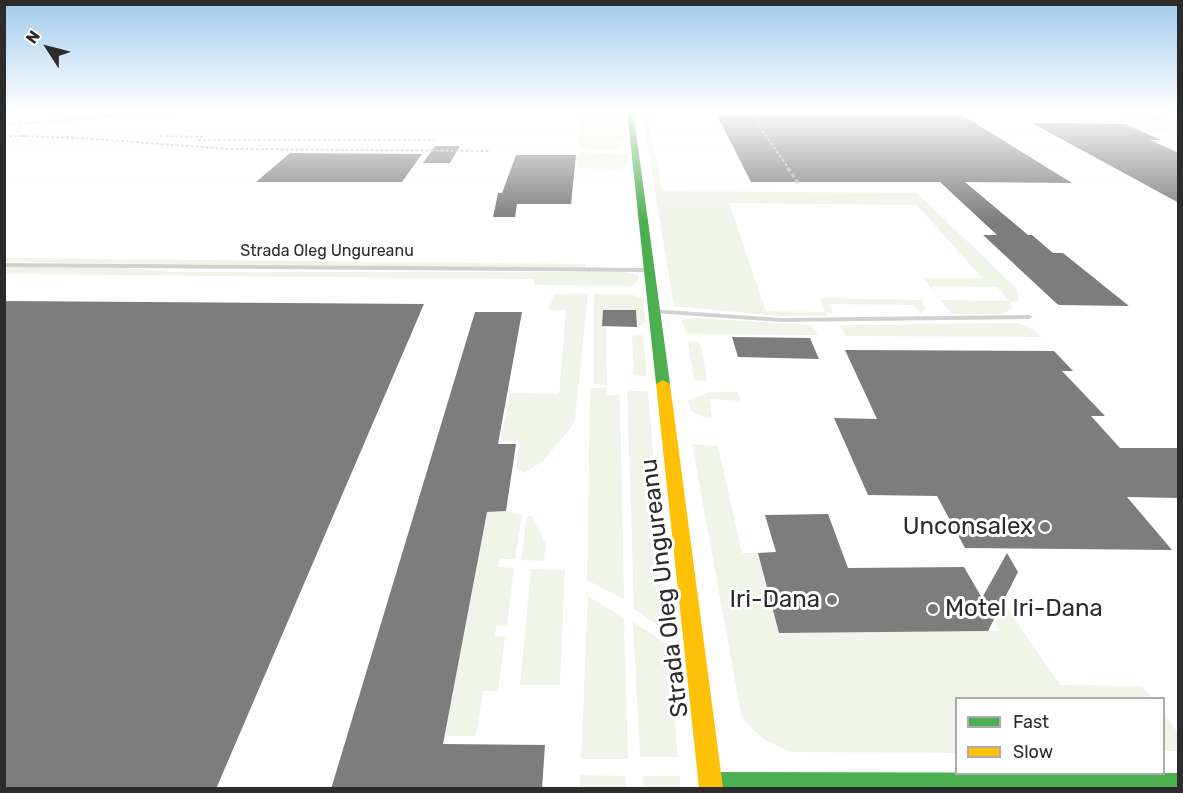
<!DOCTYPE html>
<style>
body{margin:0}
#map{position:relative;width:1183px;height:793px;overflow:hidden;background:#fff;font-family:Rubik,sans-serif}
canvas{display:block}
.frame{position:absolute;inset:0;border:6px solid #2c2c2c;pointer-events:none}
.legend{position:absolute;left:955px;top:697px;width:210px;height:78px;box-sizing:border-box;background:#fff;border:2px solid #ababab;margin:0;padding:8px 10px;list-style:none;font-size:18px;color:#2c2c2c}
.legend li{display:flex;align-items:center;gap:12px;height:30px}
.legend b{width:30px;border:2px solid #ababab}
.north{position:absolute;left:18px;top:18px;width:60px;height:60px;-webkit-text-stroke:4px #fff;paint-order:stroke;rotate:306deg;font-size:16px;font-weight:700;line-height:24px;text-align:center;color:#2c2c2c}
.north::after{content:'';display:block;margin:auto;width:21px;height:27px;background:#2c2c2c;clip-path:polygon(50% 0,100% 100%,50% 72%,0 100%)}
</style>
<div id="map">
<canvas width="1183" height="793"></canvas>
<div class="frame"></div>
<ul class="legend">
<li><b style="height:8px;background:#4caf50"></b>Fast</li>
<li><b style="height:8px;background:#ffc107"></b>Slow</li>
</ul>
<div class="north">N</div>
</div>
<script>
const ctx = document.querySelector('canvas').getContext('2d');
ctx.lineJoin = 'round';
function fill(path, color) {
  ctx.fillStyle = color;
  ctx.fill(path, 'evenodd');
}
function poly(rows) {
  const path = new Path2D();
  for (const r of rows) {
    path.moveTo(r[0], r[1]);
    for (let i = 2; i < r.length; i += 2) path.lineTo(r[i], r[i + 1]);
  }
  return path;
}
function stroke(path, color, width, dash) {
  ctx.strokeStyle = color;
  ctx.lineWidth = width;
  ctx.lineCap = dash ? 'butt' : 'round';
  ctx.setLineDash(dash || []);
  ctx.stroke(path);
}
function drawText(font, color, halo, rows, align = 'center') {
  ctx.font = font + ' Rubik,sans-serif';
  ctx.lineWidth = 6;
  ctx.setLineDash([]);
  ctx.textBaseline = 'middle';
  ctx.strokeStyle = halo;
  ctx.fillStyle = color;
  for (const [text, x, y, turn = 0] of rows) {
    ctx.save();
    ctx.translate(x, y);
    ctx.rotate((+turn || 0) * Math.PI / 180);
    ctx.textAlign = isNaN(turn) ? turn : align;
    if (halo) ctx.strokeText(text, 0, 0);
    ctx.fillText(text, 0, 0);
    ctx.restore();
  }
}
fill(poly([
 [581,110,625,110,627,140,621,140,619,147,611,151,578,148],
 [652,110,655,122,649,123,662,191,917,193,1017,289,1019,301,1010,302,1013,308,1002,314,952,314,923,278,982,278,917,205,729,203,766,311,825,312,820,298,922,300,926,309,920,314,914,305,829,304,833,313,826,312,827,316,778,316,674,306,642,112],
 [931,286,997,287,1009,301,941,300],
 [1110,110,1123,110,1178,125,1178,139],
 [579,152,623,154,628,156,627,166,619,169,577,168,576,155,579,155],
 [5,258,585,264,585,268,5,262],
 [5,267,124,268,172,272,624,272,637,275,639,278,634,285,627,286,534,285,534,279,5,274],
 [588,293,575,419,571,428,543,461,524,473,516,468,520,442,500,441,510,393,559,394,566,310,549,310,554,294],
 [594,294,630,294,644,299,645,323,637,327,636,310,603,310,602,326,606,326,607,385,594,384],
 [696,318,811,325,818,335,686,334,682,320],
 [1017,323,1027,326,1042,337,846,336,839,325],
 [636,335,643,335,647,377,634,375,632,337],
 [696,341,701,345,707,381,694,380,688,342],
 [590,388,606,388,607,395,620,395,624,599,587,580],
 [627,391,648,391,668,632,634,609],
 [709,392,738,392,740,401,709,399,712,418,706,418,691,411,688,401],
 [692,444,718,446,742,553,758,553,779,633,1000,631,994,619,1003,602,1060,685,1142,686,1152,698,956,698,956,753,790,752,765,740,742,719],
 [506,511,522,515,515,559,500,559,498,567,514,568,507,626,496,626,495,636,505,637,498,691,483,691,476,736,444,736,487,512],
 [527,516,532,516,546,545,544,561,521,560],
 [531,569,565,570,560,685,520,685],
 [588,596,624,618,628,759,581,759],
 [633,622,669,645,678,757,640,757],
 [1164,714,1178,733,1178,751,1164,751],
 [580,775,625,776,626,788,580,788],
 [643,776,680,776,680,788,644,788]
]), '#f1f4e9');
fill(poly([
 [717,115,962,115,1072,183,965,182,1028,235,1032,235,1053,253,1063,253,1129,306,1059,305,1056,303,983,235,997,235,940,182,751,182],
 [1032,123,1125,124,1161,140,1150,140,1179,153,1179,203],
 [435,146,460,146,450,163,423,163],
 [290,153,422,154,402,182,256,182],
 [516,155,576,155,571,204,517,204,515,217,493,217,498,193,502,193],
 [4,301,424,304,216,789,4,789],
 [603,310,636,310,637,327,602,326],
 [475,312,522,312,498,444,516,444,506,511,487,512,443,744,545,745,542,789,331,789],
 [732,337,810,338,819,359,738,357],
 [845,350,1054,351,1073,371,1062,371,1105,416,1091,416,1120,448,1179,448,1179,498,1127,497,1172,550,965,548,937,496,868,495,834,418,877,419],
 [828,514,848,568,964,567,982,598,1007,553,1018,572,988,631,779,633,758,553,776,552,765,515]
]), '#7d7d7d');
fill(poly([
 [4,263,650,268,653,270,650,272,4,267,4,263],
 [651,309,781,318,1029,315,1033,317,1029,319,781,322,654,313,651,313,651,309]
]), '#d1d1d1');
fill(poly([
 [627,110,633,110,670,384,663,388,656,384,627,110],
 [711,772,1178,773,1178,788,701,788,699,784,703,776,711,772]
]), '#4caf50');
fill(poly([
 [663,380,670,384,723,788,699,788,656,384,663,380]
]), '#ffc107');
stroke(poly([
 [748,110,789,169],
 [1127,110,1178,124],
 [4,125,189,110],
 [4,136,28,136],
 [21,136,75,138],
 [160,136,205,137],
 [66,137,230,149,490,151],
 [198,140,435,140]
]), '#b8b8b8', 2, [3, 2]);
stroke(poly([
 [788,168,798,183]
]), '#b8b8b8', 3, [4, 3]);
const sky = ctx.createLinearGradient(0, 0, 0, 221);
sky.addColorStop(0, '#a0caec');
sky.addColorStop(0.5, '#fff');
sky.addColorStop(1, '#ffffff00');
ctx.fillStyle = sky;
ctx.fillRect(0, 0, 1183, 221);
for (const [x, y, r, color] of [
 [1045,527,6,"#767676"],
 [832,600,6,"#767676"],
 [933,609,6,"#767676"]
]) {
  const dot = new Path2D();
  dot.arc(x, y, r, 0, 2 * Math.PI);
  ctx.fillStyle = color;
  ctx.fill(dot);
  stroke(dot, '#fff', 2);
}
drawText('16px', '#2c2c2c', '#fff', [
 ["Strada Oleg Ungureanu",327,251]
]);
drawText('24px', '#2c2c2c', '#fff', [
 ["Unconsalex",1033,527],
 ["Iri-Dana",820,600],
 ["Motel Iri-Dana",945,609,"left"]
], 'right');
drawText('24px', '#2c2c2c', '#fff', [
 ["Strada Oleg Ungureanu",665,588,-97]
]);
</script>
